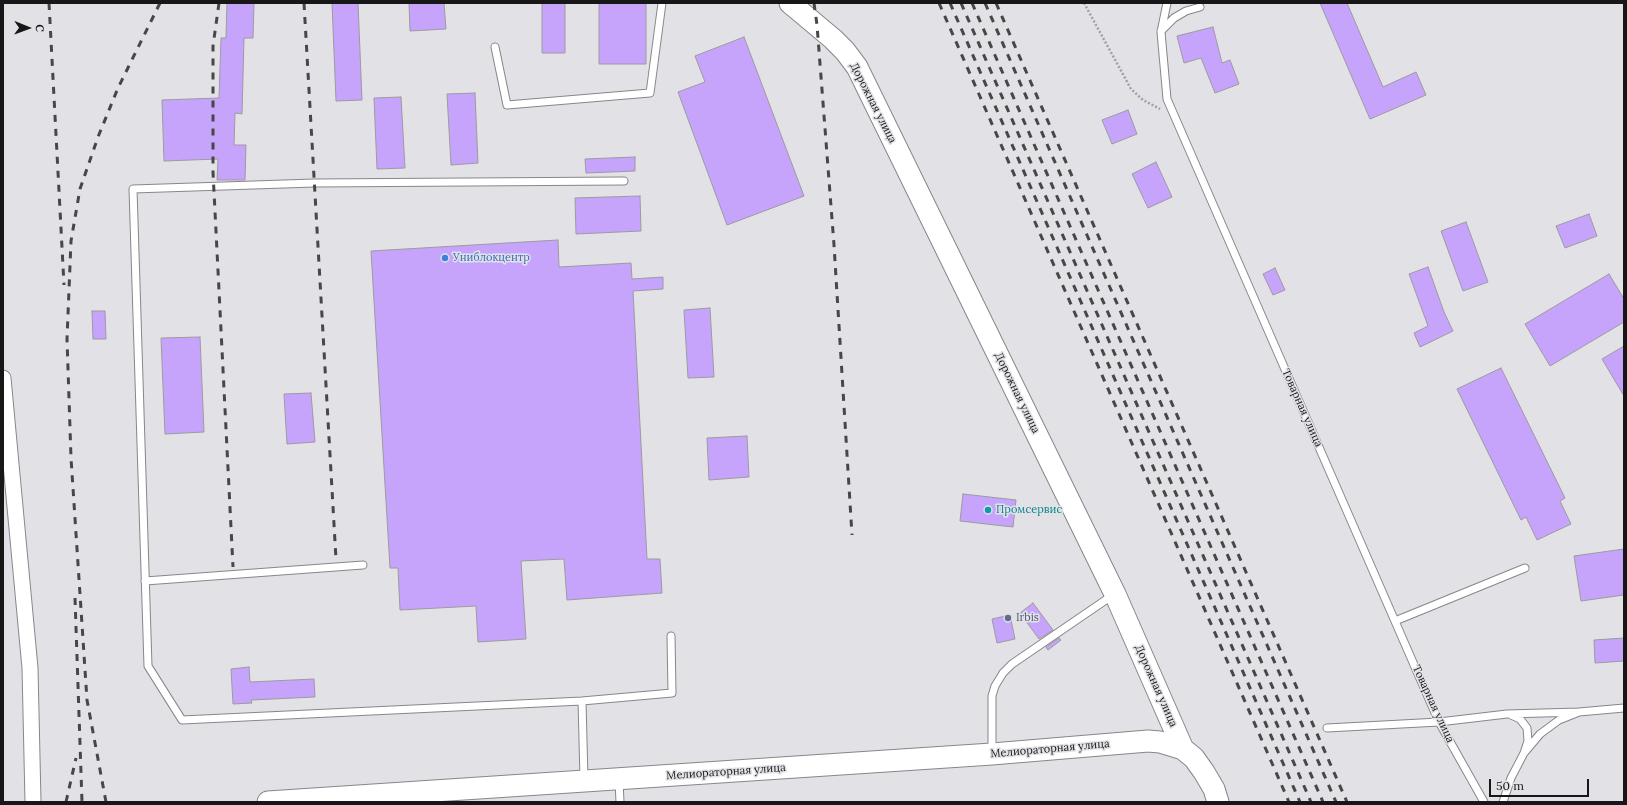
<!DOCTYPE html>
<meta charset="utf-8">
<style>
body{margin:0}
#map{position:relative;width:1627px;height:805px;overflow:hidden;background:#e2e1e6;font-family:Lora,serif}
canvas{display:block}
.frame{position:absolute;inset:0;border:4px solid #171718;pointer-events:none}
.north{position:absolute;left:8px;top:8px;width:40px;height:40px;-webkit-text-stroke:3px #e2e1e6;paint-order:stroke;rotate:91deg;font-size:11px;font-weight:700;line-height:16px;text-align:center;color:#171718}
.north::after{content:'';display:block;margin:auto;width:14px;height:18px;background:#171718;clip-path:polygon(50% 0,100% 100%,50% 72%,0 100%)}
.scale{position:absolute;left:1489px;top:779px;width:100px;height:18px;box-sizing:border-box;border:2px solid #171718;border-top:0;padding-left:5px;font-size:12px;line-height:14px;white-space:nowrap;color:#171718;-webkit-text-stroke:3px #e2e1e6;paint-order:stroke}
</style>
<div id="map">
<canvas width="1627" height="805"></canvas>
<div class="frame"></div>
<div class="north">С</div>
<div class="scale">50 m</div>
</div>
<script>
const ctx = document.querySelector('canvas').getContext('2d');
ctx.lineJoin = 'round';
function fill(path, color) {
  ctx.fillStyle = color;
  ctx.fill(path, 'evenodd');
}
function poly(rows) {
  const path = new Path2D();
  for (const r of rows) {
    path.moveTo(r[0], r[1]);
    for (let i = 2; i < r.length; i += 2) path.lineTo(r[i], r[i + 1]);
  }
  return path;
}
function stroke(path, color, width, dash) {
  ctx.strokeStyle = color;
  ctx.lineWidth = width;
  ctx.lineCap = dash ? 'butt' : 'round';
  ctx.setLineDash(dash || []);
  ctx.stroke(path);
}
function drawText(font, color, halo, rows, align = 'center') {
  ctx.font = font + ' Lora,serif';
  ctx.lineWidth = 3;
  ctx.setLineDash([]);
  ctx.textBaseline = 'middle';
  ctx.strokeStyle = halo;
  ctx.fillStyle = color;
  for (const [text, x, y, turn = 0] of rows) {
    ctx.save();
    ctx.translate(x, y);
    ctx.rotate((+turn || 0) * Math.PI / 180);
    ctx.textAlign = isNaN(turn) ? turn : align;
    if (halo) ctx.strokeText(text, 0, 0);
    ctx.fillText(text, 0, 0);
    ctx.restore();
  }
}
const building = poly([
 [227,3,254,3,253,38,244,38,242,114,235,113,234,145,246,145,245,180,217,180,218,159,164,161,162,100,219,98,221,38,226,38,227,3],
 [332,3,358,3,362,100,336,101,332,3],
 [409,3,444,3,446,29,410,31,409,3],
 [542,3,565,3,565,53,542,53,542,3],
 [599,3,646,3,646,64,599,64,599,3],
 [1320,3,1347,3,1383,87,1416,72,1426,95,1370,119,1320,3],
 [1213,27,1222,63,1230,60,1239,84,1215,93,1201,58,1184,63,1177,36,1213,27],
 [744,37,804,196,727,225,678,92,705,82,695,56,744,37],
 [475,93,478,163,451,165,447,94,475,93],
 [401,97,405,168,377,169,374,98,401,97],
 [1128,110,1137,134,1112,144,1102,120,1128,110],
 [635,157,635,171,586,173,585,159,635,157],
 [1156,162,1172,197,1148,208,1132,174,1156,162],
 [640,196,641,231,576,234,575,198,640,196],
 [1589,214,1597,236,1565,248,1556,226,1589,214],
 [1466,222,1488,282,1463,291,1441,231,1466,222],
 [558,240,559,267,631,263,632,279,663,277,663,289,633,291,647,559,660,559,662,593,567,600,564,559,521,561,526,639,478,642,476,606,400,610,398,568,390,568,371,251,558,240],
 [1428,267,1444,312,1453,331,1420,347,1414,333,1428,326,1409,274,1428,267],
 [1275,268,1285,290,1273,295,1263,274,1275,268],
 [1609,274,1624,299,1624,322,1550,366,1525,324,1609,274],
 [710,308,714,377,688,378,684,310,710,308],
 [92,311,105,311,106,339,93,339,92,311],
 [200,337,204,432,165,434,161,338,200,337],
 [1624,346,1624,396,1602,359,1624,346],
 [1501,368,1565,498,1560,501,1571,524,1537,540,1526,517,1521,520,1457,389,1501,368],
 [311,393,315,442,287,444,284,394,311,393],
 [747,436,749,477,709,480,707,438,747,436],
 [963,494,1016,500,1013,527,960,521,963,494],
 [1624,549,1624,595,1581,601,1574,556,1624,549],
 [1033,603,1053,630,1039,639,1020,613,1033,603],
 [1010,615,1015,639,997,643,992,619,1010,615],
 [1059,638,1061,640,1048,650,1046,647,1059,638],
 [1624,638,1624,661,1595,663,1594,640,1624,638],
 [249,667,250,682,314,679,315,697,251,700,252,703,233,704,231,669,249,667]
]);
fill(building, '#c6a4fc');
stroke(building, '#9c9a9f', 1);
const lane = poly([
 [1167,3,1161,32,1167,99,1439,722,1484,802],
 [1161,31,1174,18,1186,11,1200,7],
 [495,47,507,105,650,93,662,3],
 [145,581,363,565],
 [1395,621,1525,568],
 [582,701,182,720,148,666,133,189,314,183,624,181],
 [1511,715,1520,719,1527,728,1528,741,1525,750],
 [1327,728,1439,722,1507,714,1579,712],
 [992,753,992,696,995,686,1003,673,1012,664,1113,595],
 [584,779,582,701,672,693,671,636],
 [619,781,620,802],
 [1503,802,1511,778,1524,753,1540,734,1559,720,1579,712,1624,708]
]);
const street = poly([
 [3,378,30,668,33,802]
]);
const secondary = poly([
 [790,3,833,39,845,51,857,67,1115,594,1183,749,1194,758,1204,772,1214,789,1218,802],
 [268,802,992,754,1148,741,1160,742,1183,749]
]);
stroke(lane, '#87868b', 9);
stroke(street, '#87868b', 17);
stroke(secondary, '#87868b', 23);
stroke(poly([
 [1084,3,1131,89,1143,100,1160,109]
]), '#a09fa3', 2.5, [2, 2]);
stroke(lane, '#fff', 7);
stroke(street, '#fff', 15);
stroke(secondary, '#fff', 21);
stroke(poly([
 [49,3,64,285],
 [219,3,213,46,213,172,233,567],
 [304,3,336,559],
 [814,3,817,25,834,245,852,535],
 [939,3,1289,802],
 [950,3,1300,802],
 [961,3,1311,802],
 [972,3,1323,802],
 [985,3,1336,802],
 [996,3,1347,802],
 [75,598,82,802],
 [66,802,76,758],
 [106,802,87,700,71,458,67,339,71,241,80,189,98,137,118,88,160,3]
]), '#474748', 3, [7, 7]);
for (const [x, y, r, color] of [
 [445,258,4,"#3f7fe0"],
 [988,510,4,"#0f9aa8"],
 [1008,618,4,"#5c6f8a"]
]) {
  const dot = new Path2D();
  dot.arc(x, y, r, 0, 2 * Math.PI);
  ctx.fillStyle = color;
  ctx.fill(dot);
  stroke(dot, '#e2e1e6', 1.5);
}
drawText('11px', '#171718', '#e2e1e6', [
 ["Дорожная улица",873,103,63],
 ["Дорожная улица",1017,393,64],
 ["Товарная улица",1302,408,66],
 ["Дорожная улица",1156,686,66],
 ["Товарная улица",1433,704,65],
 ["Мелиораторная улица",1050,749,-5],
 ["Мелиораторная улица",726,772,-4]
]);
drawText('11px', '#366cbe', '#e2e1e6', [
 ["Униблокцентр",453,258]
], 'left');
drawText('11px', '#0d838f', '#e2e1e6', [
 ["Промсервис",996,510]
], 'left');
drawText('11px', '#4e5e75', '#e2e1e6', [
 ["Irbis",1016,618]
], 'left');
</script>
